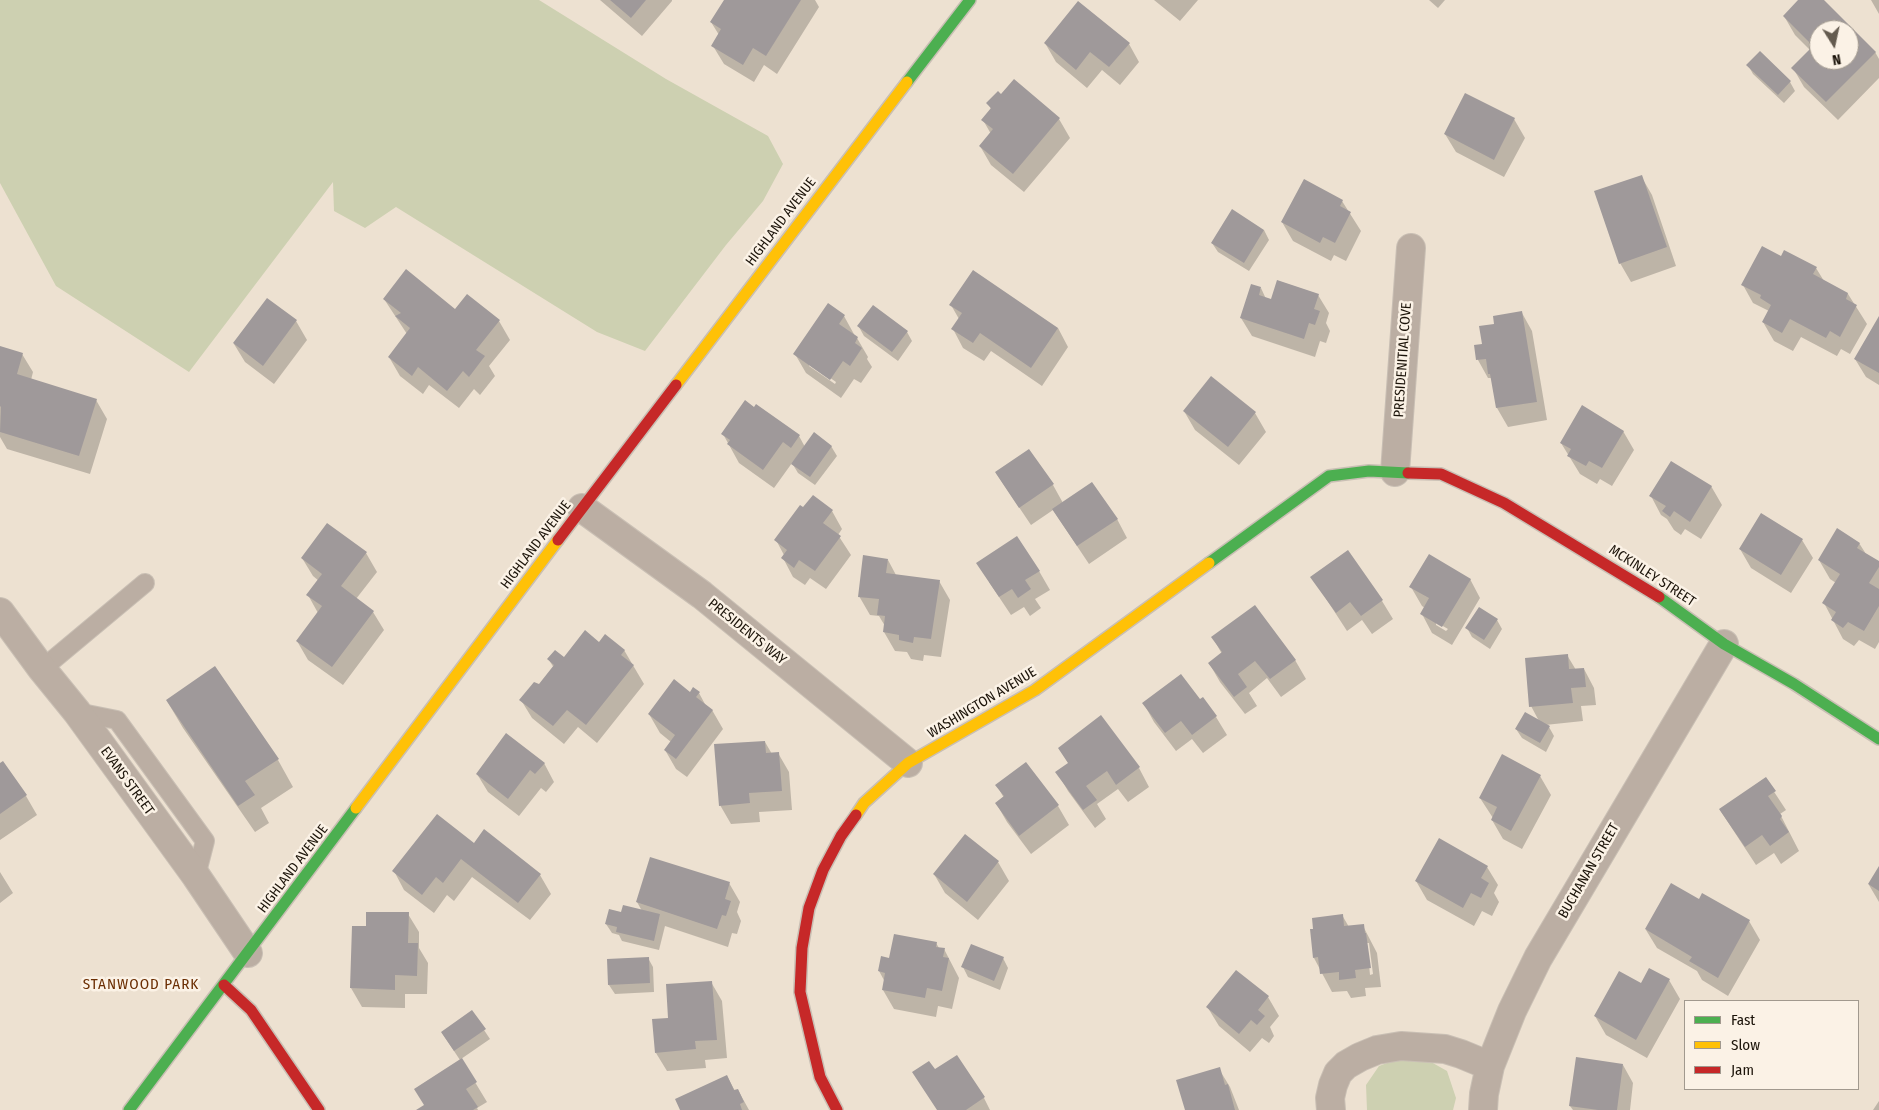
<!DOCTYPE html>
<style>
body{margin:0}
#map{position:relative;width:1879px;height:1110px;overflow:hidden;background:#ede1d1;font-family:"Fira Sans Condensed",sans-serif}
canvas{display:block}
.legend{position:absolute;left:1684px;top:1000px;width:175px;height:90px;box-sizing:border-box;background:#fbf2e6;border:1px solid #a1998e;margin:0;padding:6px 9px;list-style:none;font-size:15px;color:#1b1309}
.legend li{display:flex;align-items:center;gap:10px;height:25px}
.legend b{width:25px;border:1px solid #a1998e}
.north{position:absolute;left:1809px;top:20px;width:50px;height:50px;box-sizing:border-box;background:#fbf2e6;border:1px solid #a1998e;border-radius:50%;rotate:170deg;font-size:14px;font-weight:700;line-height:20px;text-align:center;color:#1b1309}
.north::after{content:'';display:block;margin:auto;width:18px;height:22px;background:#645b4f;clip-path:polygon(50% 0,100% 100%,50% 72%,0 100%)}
</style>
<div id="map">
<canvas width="1879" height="1110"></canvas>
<ul class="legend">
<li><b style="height:6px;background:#4caf50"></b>Fast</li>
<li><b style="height:6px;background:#ffc107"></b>Slow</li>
<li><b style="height:6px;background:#c62828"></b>Jam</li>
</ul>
<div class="north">N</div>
</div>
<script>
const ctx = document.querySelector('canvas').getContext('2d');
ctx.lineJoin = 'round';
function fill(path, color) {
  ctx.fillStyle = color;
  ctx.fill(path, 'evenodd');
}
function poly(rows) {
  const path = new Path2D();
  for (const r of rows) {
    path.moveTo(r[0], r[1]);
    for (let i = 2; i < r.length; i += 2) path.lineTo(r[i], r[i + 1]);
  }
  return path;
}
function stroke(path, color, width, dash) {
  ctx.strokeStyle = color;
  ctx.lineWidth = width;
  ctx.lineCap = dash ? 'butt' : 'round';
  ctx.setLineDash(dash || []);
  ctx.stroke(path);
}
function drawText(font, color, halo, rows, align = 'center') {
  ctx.font = font + ' "Fira Sans Condensed",sans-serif';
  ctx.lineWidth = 5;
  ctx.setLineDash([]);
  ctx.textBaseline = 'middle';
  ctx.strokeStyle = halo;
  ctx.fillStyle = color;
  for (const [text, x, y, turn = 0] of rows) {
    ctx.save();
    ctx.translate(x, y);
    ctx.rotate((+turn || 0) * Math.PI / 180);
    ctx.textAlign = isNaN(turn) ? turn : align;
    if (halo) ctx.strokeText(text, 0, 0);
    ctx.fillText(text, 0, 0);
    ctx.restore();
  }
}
fill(poly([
 [0,0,539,0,666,79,768,136,783,164,763,201,726,245,645,351,597,332,396,207,365,228,334,211,333,182,189,372,56,286,0,183],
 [1403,1057,1424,1058,1447,1071,1456,1098,1453,1110,1367,1110,1366,1085,1379,1066]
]), '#cdd0b1');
fill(poly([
 [600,0,672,0,672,1,642,36],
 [725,0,815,0,819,7,777,74,764,65,754,82,724,64,713,46,719,35,711,22],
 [1154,0,1198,0,1180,21],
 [1429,0,1445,0,1438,8],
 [1800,0,1823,0,1875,52,1879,59,1879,78,1838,120,1804,87,1793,68,1811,51,1795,35,1784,16],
 [1819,30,1849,30,1849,60,1819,60],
 [1871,0,1879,0,1879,14],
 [1045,43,1129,44,1139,62,1120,85,1102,70,1087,88,1056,62],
 [1748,65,1790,82,1795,91,1784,103,1753,74],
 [1014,81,1059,119,1070,138,1024,192,991,165,980,146,991,134,983,120,991,109,988,104,1001,96],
 [1514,119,1525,138,1504,177,1456,152,1445,134],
 [1641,176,1652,195,1676,266,1631,282,1620,263],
 [1342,201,1361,231,1346,261,1334,255,1331,261,1293,241,1282,222],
 [1264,230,1269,240,1249,271,1218,252,1212,243],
 [1816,268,1824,281,1848,294,1867,324,1850,354,1841,349,1837,356,1801,337,1793,351,1774,341,1763,322,1769,311,1753,303,1743,285],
 [1261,288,1266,299,1272,300,1318,295,1329,313,1326,323,1330,331,1326,343,1320,341,1315,357,1252,336,1241,318],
 [384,299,455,310,499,321,510,340,489,366,495,376,480,395,474,389,459,408,429,385,423,394,400,376,389,357,407,334],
 [829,305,844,316,855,336,857,338,868,357,867,359,872,367,861,383,854,379,841,398,806,373,795,354],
 [809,363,836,382,835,384,809,366],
 [951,305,1058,328,1068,347,1042,386,991,351,984,361,963,348,953,329,959,319],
 [874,307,907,332,912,341,898,361,864,336,859,327],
 [1522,313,1532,331,1547,420,1508,427,1497,408,1492,378,1488,378,1478,360,1475,346,1483,345,1496,325],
 [1879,318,1879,385,1866,377,1855,359],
 [296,321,307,340,274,384,245,362,234,344],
 [0,347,22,354,33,372,31,380,96,400,107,419,90,474,7,449,0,437],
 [1184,411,1255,413,1266,432,1239,465,1195,430],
 [1623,431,1634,450,1612,486,1600,479,1597,484,1580,474,1561,443],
 [723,434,799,436,805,447,831,446,837,456,815,485,798,473,792,463,774,488,739,463],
 [996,473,1053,485,1063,503,1117,519,1127,538,1089,564,1053,510,1031,525],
 [1711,486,1722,505,1701,539,1685,529,1681,535,1674,530,1667,519,1661,515,1651,496],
 [832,511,842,529,838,535,851,555,826,589,810,578,805,585,793,577,783,558,784,555,776,540],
 [1802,540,1813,558,1791,593,1751,568,1740,549],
 [1859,543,1866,554,1879,562,1879,642,1875,649,1859,640,1854,646,1843,639,1824,603,1836,583,1830,579,1819,560],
 [1348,552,1382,601,1393,619,1372,634,1362,620,1347,631,1312,577],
 [366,553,377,572,356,599,373,612,384,630,343,685,308,660,297,641,318,613,308,595,319,581,313,576,302,558],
 [888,560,896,575,939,581,950,600,941,657,924,655,923,661,911,659,907,652,895,651,884,632,885,626,879,616,870,615,859,596],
 [1039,571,1050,590,1035,599,1041,608,1030,616,1024,607,1011,615,989,582],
 [1470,579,1480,598,1452,645,1432,633,1422,614,1425,608,1422,606,1411,587],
 [1436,622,1448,629,1446,631,1436,625],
 [1497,620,1502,629,1490,649,1472,637,1467,628],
 [1213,638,1295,660,1306,679,1281,697,1267,678,1249,693,1257,706,1245,714,1220,682,1209,663,1222,654],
 [599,643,624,650,644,684,597,743,578,727,564,744,532,718,521,700,540,686,554,668,549,660,564,659],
 [1567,655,1576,670,1584,669,1594,688,1596,705,1581,706,1583,721,1545,725,1549,727,1554,736,1546,752,1522,738,1516,729,1539,721,1531,706],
 [691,693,699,693,706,706,712,710,723,729,687,777,676,769,665,750,671,742,660,733,649,714],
 [167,701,278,760,293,787,261,808,269,823,255,832,183,728],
 [1200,701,1216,717,1227,735,1203,753,1192,739,1176,751,1154,722,1144,704],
 [765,742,772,754,778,753,789,772,792,810,759,812,760,822,731,824,720,805],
 [1059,748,1139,768,1149,787,1128,802,1118,789,1097,804,1106,819,1095,828,1068,791,1057,772,1069,764],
 [1503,756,1540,776,1551,795,1522,849,1503,839,1492,820,1493,818,1480,798],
 [2,763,26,796,37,815,0,840,0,765],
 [544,763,554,782,546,792,541,788,519,816,488,792,477,774],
 [1026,764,1058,806,1069,825,1031,854,1007,822,996,803,1004,798,997,786],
 [1765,778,1786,810,1780,814,1799,851,1781,864,1774,853,1756,865,1720,810],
 [474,844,540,875,551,894,530,920,472,877,454,901,447,895,434,913,404,890,394,871],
 [998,862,1009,881,978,920,945,893,934,874],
 [1487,867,1498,885,1494,893,1499,902,1492,916,1482,911,1474,926,1427,900,1416,881],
 [1879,868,1879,902,1869,885],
 [0,872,13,893,0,903],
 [729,883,740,902,737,912,741,921,737,934,732,933,728,947,665,926,659,950,622,941,619,935,612,933,606,924,622,914,642,911,637,902],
 [1703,895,1749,921,1760,940,1728,996,1702,980,1697,971,1657,948,1646,930,1699,901],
 [408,914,419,932,419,948,428,963,427,994,405,994,405,1008,362,1007,351,988,367,928],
 [1342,915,1349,927,1363,926,1377,953,1381,987,1365,988,1366,996,1351,998,1347,991,1332,992,1314,958,1311,931,1314,931],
 [1367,943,1369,943,1373,974,1370,975],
 [936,943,939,948,944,949,959,978,952,1009,938,1006,936,1017,894,1009,883,990,885,982,879,971,890,959],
 [648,958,653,967,654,992,615,994,609,985],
 [1003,958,1008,968,1000,990,968,977,963,967],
 [1669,980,1680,999,1647,1058,1606,1035,1595,1016],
 [711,982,722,1001,727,1058,705,1060,706,1068,667,1071,656,1053,670,1019],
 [1268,997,1279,1016,1270,1027,1274,1036,1269,1043,1262,1038,1250,1052,1219,1026,1208,1008],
 [472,1012,490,1039,461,1059,487,1102,477,1108,478,1110,419,1110,425,1106,460,1060,442,1033],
 [956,1057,984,1098,990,1110,937,1110,934,1071],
 [1623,1065,1633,1083,1630,1110,1573,1110,1570,1106],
 [1219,1069,1230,1087,1239,1110,1186,1110],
 [727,1076,735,1091,738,1090,749,1110,681,1110],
 [1879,1101,1879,1110,1873,1110]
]), '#0003');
fill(poly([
 [610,0,646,0,631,18],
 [724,0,801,0,766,56,753,48,743,65,711,46,721,29,710,22],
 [1798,0,1824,0,1876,52,1826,102,1791,68,1813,46,1783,16],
 [1819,30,1849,30,1849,60,1819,60],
 [1078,1,1130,43,1109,67,1090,52,1076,70,1044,43],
 [1760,51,1791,81,1778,95,1746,65],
 [1014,79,1060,118,1013,174,979,146,993,129,981,120,991,108,986,103,998,91,1001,94],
 [1465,93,1515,118,1494,160,1444,134],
 [1642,175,1667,247,1619,264,1594,191],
 [1304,179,1343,200,1340,206,1351,212,1335,243,1323,237,1320,243,1281,222],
 [1232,209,1264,230,1244,263,1211,243],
 [1762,246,1781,256,1784,250,1817,267,1813,274,1848,293,1846,299,1857,305,1840,337,1830,331,1826,338,1790,319,1782,333,1762,322,1771,305,1760,298,1761,295,1741,285],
 [406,269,455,309,467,294,500,320,476,350,485,356,469,377,463,371,447,391,418,367,412,376,388,357,410,328,395,316,401,313,383,299],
 [973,270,1058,328,1031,368,980,333,973,343,951,329,962,313,949,305],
 [1277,280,1319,294,1314,309,1320,311,1315,325,1309,323,1304,339,1240,318,1251,284,1261,287,1259,295,1271,299],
 [267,298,297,320,263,366,233,343],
 [828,303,845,315,839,324,858,337,855,343,862,348,850,366,843,361,830,380,793,354],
 [873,305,908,331,892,352,857,326],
 [1522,311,1537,402,1496,408,1490,374,1488,374,1486,359,1476,360,1474,345,1482,344,1479,326,1494,324,1493,316],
 [1879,316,1879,373,1854,359],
 [0,346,23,353,17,374,97,399,79,456,0,432,1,407,0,406],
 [1211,376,1256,412,1228,447,1183,411],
 [745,400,754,407,756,404,800,435,791,448,783,442,763,470,727,444,730,440,721,434],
 [1582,405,1624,431,1602,468,1589,461,1586,466,1567,456,1571,449,1560,443],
 [814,432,832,446,810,477,791,464],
 [1029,449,1054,484,1019,508,995,472],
 [1671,461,1712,486,1690,522,1674,511,1670,517,1662,511,1666,506,1649,496],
 [1092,482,1118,519,1077,546,1052,509],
 [813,495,833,510,823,523,841,536,815,571,799,560,794,568,781,558,787,550,774,540,800,505,803,507],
 [1761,513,1803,539,1781,575,1739,549],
 [327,523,367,552,341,586,374,611,332,667,296,641,322,606,306,595,322,574,301,558],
 [1837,528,1860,543,1857,548,1879,561,1879,567,1869,583,1879,589,1879,606,1864,631,1848,622,1843,628,1831,620,1836,612,1822,603,1840,574,1818,560],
 [1017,536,1040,571,1025,580,1031,589,1018,598,1012,589,999,597,976,563],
 [1348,550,1383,600,1361,616,1350,602,1336,613,1310,577],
 [1429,554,1471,579,1442,627,1420,614,1429,598,1409,587],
 [863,555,888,559,886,573,940,580,931,639,914,637,913,643,899,640,899,635,883,632,885,616,877,615,879,599,858,597],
 [1255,605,1296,660,1270,679,1255,661,1238,674,1247,687,1234,697,1208,663,1222,652,1211,637],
 [1479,607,1498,619,1484,640,1465,628],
 [585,630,599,642,605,634,625,650,621,655,634,665,586,725,567,710,553,726,519,700,534,682,539,684,554,665,547,659,555,650,564,657],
 [1568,654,1569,669,1584,668,1586,687,1571,688,1573,703,1529,707,1525,658],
 [215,666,279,759,245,781,255,795,238,806,166,700],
 [1181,674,1200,699,1203,697,1217,716,1192,735,1181,721,1165,733,1142,703],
 [674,679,690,692,693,687,700,692,696,697,713,710,676,759,664,750,675,735,648,714],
 [1525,712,1550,726,1540,743,1515,729],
 [1101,715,1140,767,1116,785,1107,771,1086,786,1097,800,1083,810,1055,772,1068,763,1058,748],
 [506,733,545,763,535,774,530,770,508,799,476,774],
 [765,741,766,753,779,752,782,791,749,793,750,803,719,806,714,744],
 [1502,754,1541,775,1511,831,1491,820,1497,807,1479,798],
 [3,761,27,795,0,814,0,763],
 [1026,762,1059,805,1019,836,995,803,1004,796,995,785],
 [1766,777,1776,791,1768,796,1782,816,1780,819,1789,832,1770,846,1762,835,1745,847,1719,809],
 [437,814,474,843,484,829,541,874,518,903,461,859,443,883,436,877,422,895,392,871],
 [965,834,999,861,967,902,933,874],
 [1439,838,1488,866,1481,878,1489,883,1481,898,1471,893,1463,908,1415,881],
 [650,857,730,882,725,899,731,901,726,916,722,915,717,929,636,902],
 [1879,866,1879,891,1868,884],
 [1671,883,1699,899,1702,893,1750,920,1718,978,1689,961,1692,957,1645,929],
 [623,905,660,914,654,941,616,932,617,927,605,924,609,909,621,912],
 [366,912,409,912,408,943,418,943,417,976,395,975,395,990,350,988,352,926,366,926],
 [1343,914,1344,926,1364,924,1365,933,1366,933,1371,968,1355,970,1356,978,1339,980,1339,972,1320,974,1318,957,1313,958,1310,929,1313,929,1312,918],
 [894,934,937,942,936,947,945,948,943,957,949,958,942,991,927,988,925,998,882,990,885,973,878,971,881,956,889,958],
 [971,944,1004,957,994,981,961,967],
 [649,957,650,983,608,985,607,959],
 [1649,968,1670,979,1636,1040,1594,1016,1619,971,1641,983],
 [1236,970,1269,996,1258,1010,1265,1016,1257,1025,1251,1020,1239,1034,1206,1007],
 [712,981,717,1040,695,1041,696,1049,655,1053,652,1019,668,1018,666,984],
 [472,1010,486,1029,454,1051,441,1032],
 [957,1055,985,1097,966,1110,937,1110,912,1072,929,1061,935,1069],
 [1576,1057,1623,1064,1617,1110,1598,1110,1569,1106],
 [462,1058,477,1082,466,1089,478,1107,473,1110,416,1110,424,1105,414,1089],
 [1220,1067,1225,1085,1228,1084,1235,1110,1185,1110,1176,1080],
 [727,1075,734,1090,738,1089,744,1102,740,1104,742,1110,680,1110,675,1099]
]), '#9f999a');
const lane = poly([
 [42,669,145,583],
 [77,712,117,720,205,841,196,876]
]);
const street = poly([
 [1395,472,1411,248],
 [582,508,702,595,908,763],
 [0,612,42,669,77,712,196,876,248,953],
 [1331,1110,1330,1098,1333,1085,1338,1073,1346,1065,1360,1057,1377,1050,1401,1046,1445,1049,1461,1054,1490,1066],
 [1483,1110,1484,1094,1490,1066,1512,1011,1538,958,1724,644]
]);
const fast = poly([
 [907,82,970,0],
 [1209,563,1329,476,1369,471,1408,473],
 [1659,597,1724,644,1794,684,1879,739],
 [129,1110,356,808]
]);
const slow = poly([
 [676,385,907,82],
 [356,808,558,540],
 [856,815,864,803,908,763,1035,690,1209,563]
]);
const jam = poly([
 [1408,473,1441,474,1504,503,1659,597],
 [558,540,676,385],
 [224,985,251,1010,319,1110],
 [837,1110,820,1077,800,992,802,948,809,908,823,870,841,836,856,815]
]);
stroke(lane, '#c9bfb4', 20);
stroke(street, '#c9bfb4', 30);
stroke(fast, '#c9bfb4', 14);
stroke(slow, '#c9bfb4', 14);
stroke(jam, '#c9bfb4', 14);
stroke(lane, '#bbaea3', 18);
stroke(street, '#bbaea3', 28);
stroke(fast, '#4caf50', 11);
stroke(slow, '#ffc107', 11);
stroke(jam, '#c62828', 11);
drawText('14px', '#1b1309', '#fbf2e6', [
 ["HIGHLAND AVENUE",781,222,-53],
 ["PRESIDENITIAL COVE",1403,360,-86],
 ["HIGHLAND AVENUE",536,545,-53],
 ["MCKINLEY STREET",1652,576,33],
 ["PRESIDENTS WAY",747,632,39],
 ["WASHINGTON AVENUE",982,703,-31],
 ["EVANS STREET",127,781,54],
 ["HIGHLAND AVENUE",293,869,-53],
 ["BUCHANAN STREET",1589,871,-60]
]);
ctx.letterSpacing = '1px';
drawText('15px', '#6b2e03', '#fbf2e6', [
 ["STANWOOD PARK",141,985]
]);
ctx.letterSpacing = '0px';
</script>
